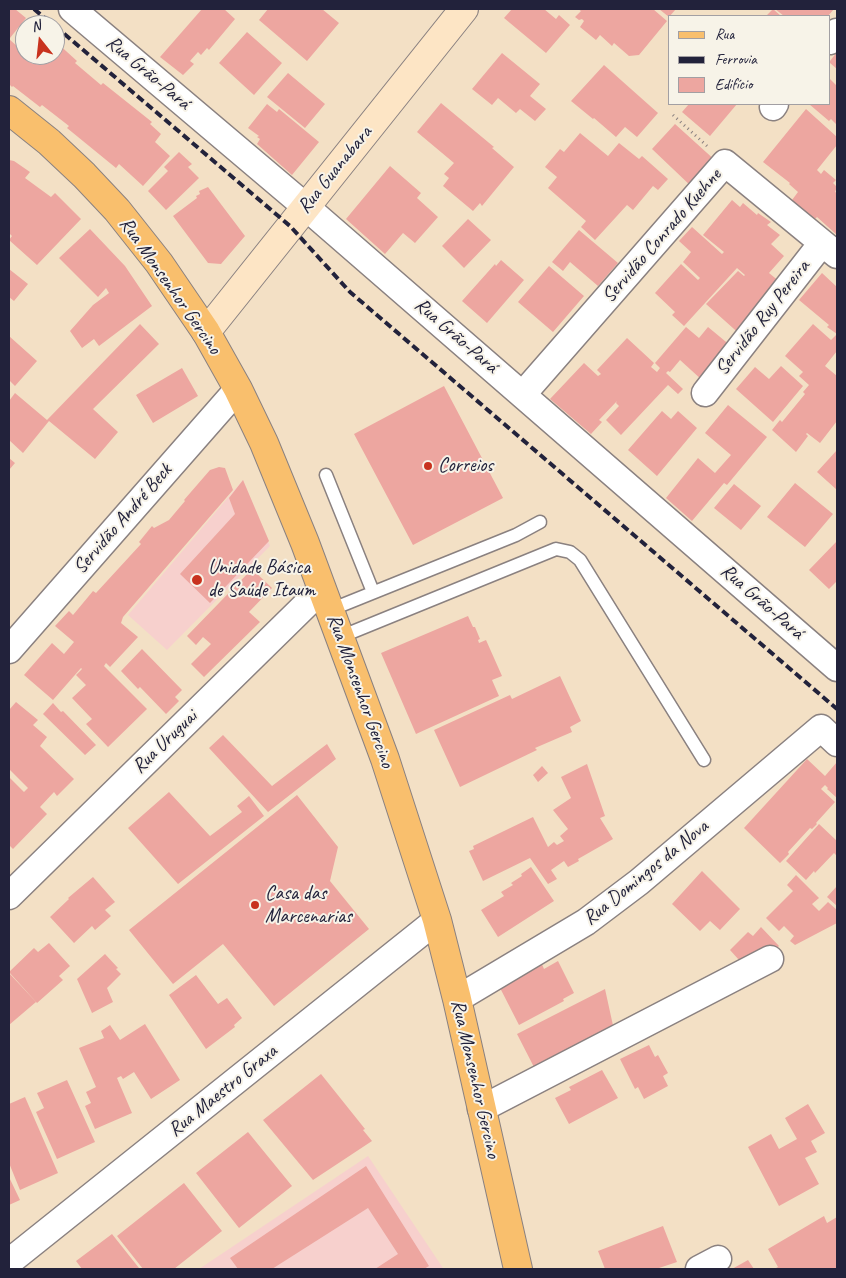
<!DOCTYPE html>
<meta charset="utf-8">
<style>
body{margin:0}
#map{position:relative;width:846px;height:1278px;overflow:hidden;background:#f3e0c5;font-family:Caveat,sans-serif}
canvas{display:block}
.frame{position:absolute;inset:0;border:10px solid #22223b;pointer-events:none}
.legend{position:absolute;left:668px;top:15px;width:162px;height:90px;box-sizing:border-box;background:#f7f3e8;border:1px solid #a29fa3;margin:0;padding:6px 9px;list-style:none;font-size:15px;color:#22223b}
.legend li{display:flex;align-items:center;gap:10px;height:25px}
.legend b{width:25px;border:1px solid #a29fa3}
.north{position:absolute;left:15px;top:15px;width:50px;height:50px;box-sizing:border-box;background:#f7f3e8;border:1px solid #a29fa3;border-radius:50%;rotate:344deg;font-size:14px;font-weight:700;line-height:20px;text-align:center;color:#22223b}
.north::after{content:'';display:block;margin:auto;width:18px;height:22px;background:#c8321e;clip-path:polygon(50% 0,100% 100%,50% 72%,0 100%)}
</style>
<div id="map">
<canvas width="846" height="1278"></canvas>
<div class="frame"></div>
<ul class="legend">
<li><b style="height:6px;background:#f9bf6d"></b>Rua</li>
<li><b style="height:6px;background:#22223b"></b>Ferrovia</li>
<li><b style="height:14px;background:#eda6a0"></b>Edifício</li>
</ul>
<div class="north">N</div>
</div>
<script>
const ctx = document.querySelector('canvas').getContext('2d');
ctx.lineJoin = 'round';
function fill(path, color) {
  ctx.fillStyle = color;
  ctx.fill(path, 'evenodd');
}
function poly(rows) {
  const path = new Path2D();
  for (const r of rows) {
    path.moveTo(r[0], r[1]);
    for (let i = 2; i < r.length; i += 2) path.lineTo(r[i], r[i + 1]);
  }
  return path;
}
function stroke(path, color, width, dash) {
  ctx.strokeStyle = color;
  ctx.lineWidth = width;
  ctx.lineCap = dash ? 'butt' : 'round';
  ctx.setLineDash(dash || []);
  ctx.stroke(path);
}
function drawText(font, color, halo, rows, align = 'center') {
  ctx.font = font + ' Caveat,sans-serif';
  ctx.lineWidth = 4;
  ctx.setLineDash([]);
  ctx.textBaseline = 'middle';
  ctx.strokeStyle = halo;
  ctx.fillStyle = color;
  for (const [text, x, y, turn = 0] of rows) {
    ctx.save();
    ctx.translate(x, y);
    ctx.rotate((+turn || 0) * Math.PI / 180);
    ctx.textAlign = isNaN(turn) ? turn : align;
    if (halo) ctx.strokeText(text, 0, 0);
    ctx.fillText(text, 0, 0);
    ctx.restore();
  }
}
fill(poly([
 [243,480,270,546,167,650,128,615],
 [368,1156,443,1268,441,1269,199,1269]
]), '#f7d0cd');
fill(poly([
 [9,9,15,9,26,18,10,38,9,36],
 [202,9,224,9,235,19,209,50,207,48,201,55,198,52,190,61,194,64,183,75,160,57],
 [268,9,322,9,339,23,307,61,259,20],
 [512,9,544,9,556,19,559,15,570,25,546,53,504,18],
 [578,9,653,9,667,21,639,55,629,56,614,43,612,46,600,35,596,40,580,27,584,21,582,19,579,20,575,17,581,11],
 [659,9,676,9,669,17],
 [773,9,781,16,766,16],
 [775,9,834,9,828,16,784,16],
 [247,32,282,63,254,95,219,63],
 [9,39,18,47,23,40,25,41,25,55,55,55,55,41,77,61,75,63,101,85,103,83,152,122,150,124,161,134,155,142,170,156,143,186,119,164,116,168,67,128,69,126,42,105,40,107,13,86,12,87,9,84],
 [837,52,837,69,830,63,830,61],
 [502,53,540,84,530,96,546,109,535,121,520,109,516,113,498,98,492,105,472,89],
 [604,65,658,113,637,137,625,127,616,137,594,118,593,119,571,101],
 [288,73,325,104,305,128,267,97],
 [830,79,837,86,837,125,831,119,829,121,809,104,830,104],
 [441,103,494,147,492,148,514,167,482,206,480,203,473,211,443,186,449,178,444,174,454,163,417,132],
 [267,104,277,112,279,109,319,142,292,175,257,144,260,139,257,137,259,136,248,128],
 [689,104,737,104,710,136,682,112],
 [806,109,837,137,837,145,817,170,821,174,824,170,836,180,833,183,837,187,835,192,837,193,837,235,817,217,814,220,792,200,798,192,789,184,790,183,763,162],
 [675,124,717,162,693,188,652,149],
 [580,133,608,156,619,143,639,159,642,156,668,179,658,190,653,186,633,210,627,205,595,240,581,227,586,221,548,188,557,177,545,167,560,149,564,152],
 [179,152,192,164,188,167,199,178,166,210,148,191,168,171,164,167],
 [9,160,14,161,30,172,25,178,51,197,55,193,81,219,37,265,9,240,12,236,9,233],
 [390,166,421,193,417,198,438,217,415,243,403,233,385,254,346,219],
 [208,187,245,236,221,264,208,263,173,216,197,198,196,196,200,194,199,191],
 [732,200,740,207,743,203,757,215,758,213,771,222,767,225,780,235,771,244,784,256,769,273,780,282,748,317,755,323,743,337,706,304,738,271,744,276,745,275,737,268,684,326,672,315,675,312,655,293,681,264,698,280,700,278,683,262,691,252,679,241,692,227,722,254,724,252,703,235],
 [468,219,491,240,464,268,442,246],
 [90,229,125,266,152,306,99,346,94,339,82,348,70,331,93,305,109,293,106,288,98,297,59,258],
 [579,230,618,263,598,286,570,262,563,271,552,262],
 [501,260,524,280,487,323,462,301,495,264,496,266],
 [549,266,584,296,553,332,518,302],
 [9,269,28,284,14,301,9,297],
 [822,273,837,287,837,351,825,366,837,376,837,421,820,443,807,433,806,434,808,436,796,452,772,430,780,420,782,422,805,394,803,392,809,385,799,376,803,372,785,356,813,324,831,340,837,334,827,327,829,325,799,300],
 [140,324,159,344,93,409,118,432,95,459,49,421,23,453,9,440,9,401,15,393,47,420],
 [686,327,699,338,708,327,731,346,702,380,680,360,670,372,668,371,666,373,683,389,678,394,668,385,621,435,606,420,619,406,616,403,617,401,599,420,602,422,591,434,550,399,584,363,598,376,601,374,597,370,627,338,654,363,651,367,657,372,660,368,655,363],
 [9,336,37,361,15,386,9,380],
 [781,366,803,386,773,422,736,389,755,367,769,379],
 [182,368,198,396,153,423,136,395],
 [444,386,503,498,413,545,354,434],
 [728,405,767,437,727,485,724,483,692,521,666,498,698,458,715,473,731,455,705,433],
 [662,411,671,419,678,411,697,428,657,476,628,450],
 [837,450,837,490,817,472],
 [9,458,15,463,9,470],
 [219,467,225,468,233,490,123,617,121,623,138,637,110,667,106,663,104,666,147,709,108,747,86,724,92,719,72,698,86,685,76,675,82,669,81,668,53,700,24,675,52,643,64,654,74,642,55,626,69,611,73,615,93,591,96,593,141,544,139,542,152,526,154,528,169,520,185,501,184,500,210,470],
 [243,480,269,541,210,603,180,574,235,514,229,498],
 [795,483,833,514,805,547,767,517],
 [734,484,761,506,741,530,714,508],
 [837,541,837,581,829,589,809,570],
 [252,569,272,588,249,612,260,622,204,677,191,664,211,644,203,637,196,645,187,636],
 [468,616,473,627,475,627,480,639,478,640,479,643,486,640,502,676,492,680,499,696,416,734,381,653],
 [142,649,182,690,175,697,179,701,166,714,140,687,138,689,121,671],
 [560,676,581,721,570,727,572,732,535,748,537,750,460,787,434,730,510,695,512,699],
 [16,702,38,720,33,725,47,737,40,746,74,779,57,796,54,792,40,807,47,814,13,849,9,845,9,777,24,792,28,788,9,769,9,710],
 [53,703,61,712,63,711,96,745,85,755,43,714],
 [223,735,272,786,327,744,336,759,268,812,209,748],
 [807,759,825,776,837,762,837,798,827,789,828,788,825,785,821,789,835,802,816,823,817,824,812,829,810,828,788,852,789,854,780,863,744,828],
 [587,764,605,816,600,818,613,839,578,859,579,861,568,867,564,861,551,870,557,879,548,884,530,858,483,881,469,851,474,849,473,846,533,817,548,847,554,842,557,845,564,841,560,836,568,829,553,810,571,798,561,777],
 [542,766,548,773,538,782,533,775],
 [169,792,210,836,242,812,237,806,249,796,264,816,178,884,128,828],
 [297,795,338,847,330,881,369,929,274,1006,223,944,173,984,129,930],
 [819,824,837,841,837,856,834,853,815,873,814,871,806,880,786,861],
 [531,867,554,901,498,937,481,910,504,896,501,892,513,885,511,883,522,876,521,874],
 [702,871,740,909,720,930,710,921,700,931,672,904],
 [796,875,819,898,812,904,819,911,828,902,837,910,837,923,795,945,790,941,794,936,784,926,779,931,766,918,793,891,787,885],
 [93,877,115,902,105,910,111,916,95,930,92,926,74,943,50,917,69,899,68,898],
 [837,886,837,906,827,897],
 [761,927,779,946,762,962,748,970,730,950,748,932,753,936],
 [49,943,70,966,59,976,63,980,37,1003,9,972,34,948,38,952],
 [105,954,118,968,116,969,121,974,107,988,113,1002,92,1013,77,979],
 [558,961,574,993,563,999,564,1001,519,1025,498,984,541,962,544,969],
 [9,973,36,1002,9,1025],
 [196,975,218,1004,227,998,242,1018,234,1025,235,1027,206,1049,169,995],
 [605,989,614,1030,536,1071,517,1034],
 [145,1024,180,1080,151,1099,134,1072,123,1079,121,1076,117,1078,132,1113,95,1129,85,1106,91,1103,86,1092,96,1087,79,1048,104,1038,101,1031,110,1025,120,1040],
 [649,1045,655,1057,658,1055,668,1073,663,1076,668,1086,644,1099,638,1087,635,1089,620,1059],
 [602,1070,618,1098,569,1124,555,1098,571,1090,569,1087],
 [321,1074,365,1129,363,1130,372,1141,313,1180,263,1120],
 [67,1080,95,1142,57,1159,36,1112,44,1108,37,1093],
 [25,1097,58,1173,20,1190,9,1163,9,1104],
 [808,1104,825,1133,811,1141,817,1152,805,1158,819,1184,779,1206,748,1147,771,1134,779,1149,797,1139,785,1118],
 [248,1132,292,1186,239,1228,196,1173],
 [366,1166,429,1266,424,1269,375,1269,398,1254,368,1208,272,1269,238,1269,230,1258],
 [9,1177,20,1200,9,1205],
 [184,1183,222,1231,174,1269,143,1269,117,1236],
 [824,1216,827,1223,837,1217,837,1269,774,1269,778,1267,768,1249],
 [663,1226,677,1262,656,1269,605,1269,598,1251],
 [112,1234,139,1268,137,1269,82,1269,76,1261],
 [748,1260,754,1269,732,1269]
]), '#eda6a0');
const service = poly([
 [326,475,373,592],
 [330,610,516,535,540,522],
 [340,637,556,549,570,552,580,560,704,760]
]);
const minor = poly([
 [72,9,306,207,837,668],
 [830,41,837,32],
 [773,107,775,104],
 [705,393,822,243],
 [523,394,725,163,837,255],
 [9,650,238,389],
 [9,896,322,589],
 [457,999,586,922,639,882,821,728,837,743],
 [481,1109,770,959],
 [9,1262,437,920],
 [699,1269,718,1259]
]);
const secondary = poly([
 [206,332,464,9]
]);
const primary = poly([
 [9,110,49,142,84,175,117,210,159,263,206,332,238,389,264,443,305,543,385,759,437,920,457,999,518,1269]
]);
stroke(service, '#8a8180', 15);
stroke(minor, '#8a8180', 29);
stroke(secondary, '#8a8180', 30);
stroke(primary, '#8a8180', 30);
stroke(poly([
 [673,115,707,146]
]), '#8a8180', 3, [1, 4]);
stroke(service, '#fff', 12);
stroke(minor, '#fff', 26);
stroke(secondary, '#fde5c5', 28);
stroke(primary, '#f9bf6d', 28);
stroke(poly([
 [34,9,53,25],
 [55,26,290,226,350,292,837,709]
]), '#22223b', 4, [8, 4]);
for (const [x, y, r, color] of [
 [428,466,5,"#c8321e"],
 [197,580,6,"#c8321e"],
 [255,905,5,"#c8321e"]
]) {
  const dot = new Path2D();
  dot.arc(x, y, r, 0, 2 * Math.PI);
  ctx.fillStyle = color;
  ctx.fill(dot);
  stroke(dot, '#f7f3e8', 2);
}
drawText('20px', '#22223b', '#f7f3e8', [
 ["Rua Grão-Pará",148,73,40],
 ["Rua Guanabara",335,170,-51],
 ["Servidão Conrado Kuehne",662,236,-49],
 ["Rua Monsenhor Gercino",170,286,55],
 ["Servidão Ruy Pereira",763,318,-52],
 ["Rua Grão-Pará",456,336,41],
 ["Servidão André Beck",123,519,-49],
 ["Rua Grão-Pará",762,602,41],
 ["Rua Monsenhor Gercino",360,691,70],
 ["Rua Uruguai",165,742,-44],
 ["Rua Domingos da Nova",646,873,-39],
 ["Rua Monsenhor Gercino",475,1079,77],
 ["Rua Maestro Graxa",223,1091,-39]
]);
drawText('20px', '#22223b', '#f7f3e8', [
 ["Correios",438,466],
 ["Unidade Básica",208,568],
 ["de Saúde Itaum",208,591],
 ["Casa das",265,894],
 ["Marcenarias",265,917]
], 'left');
</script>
